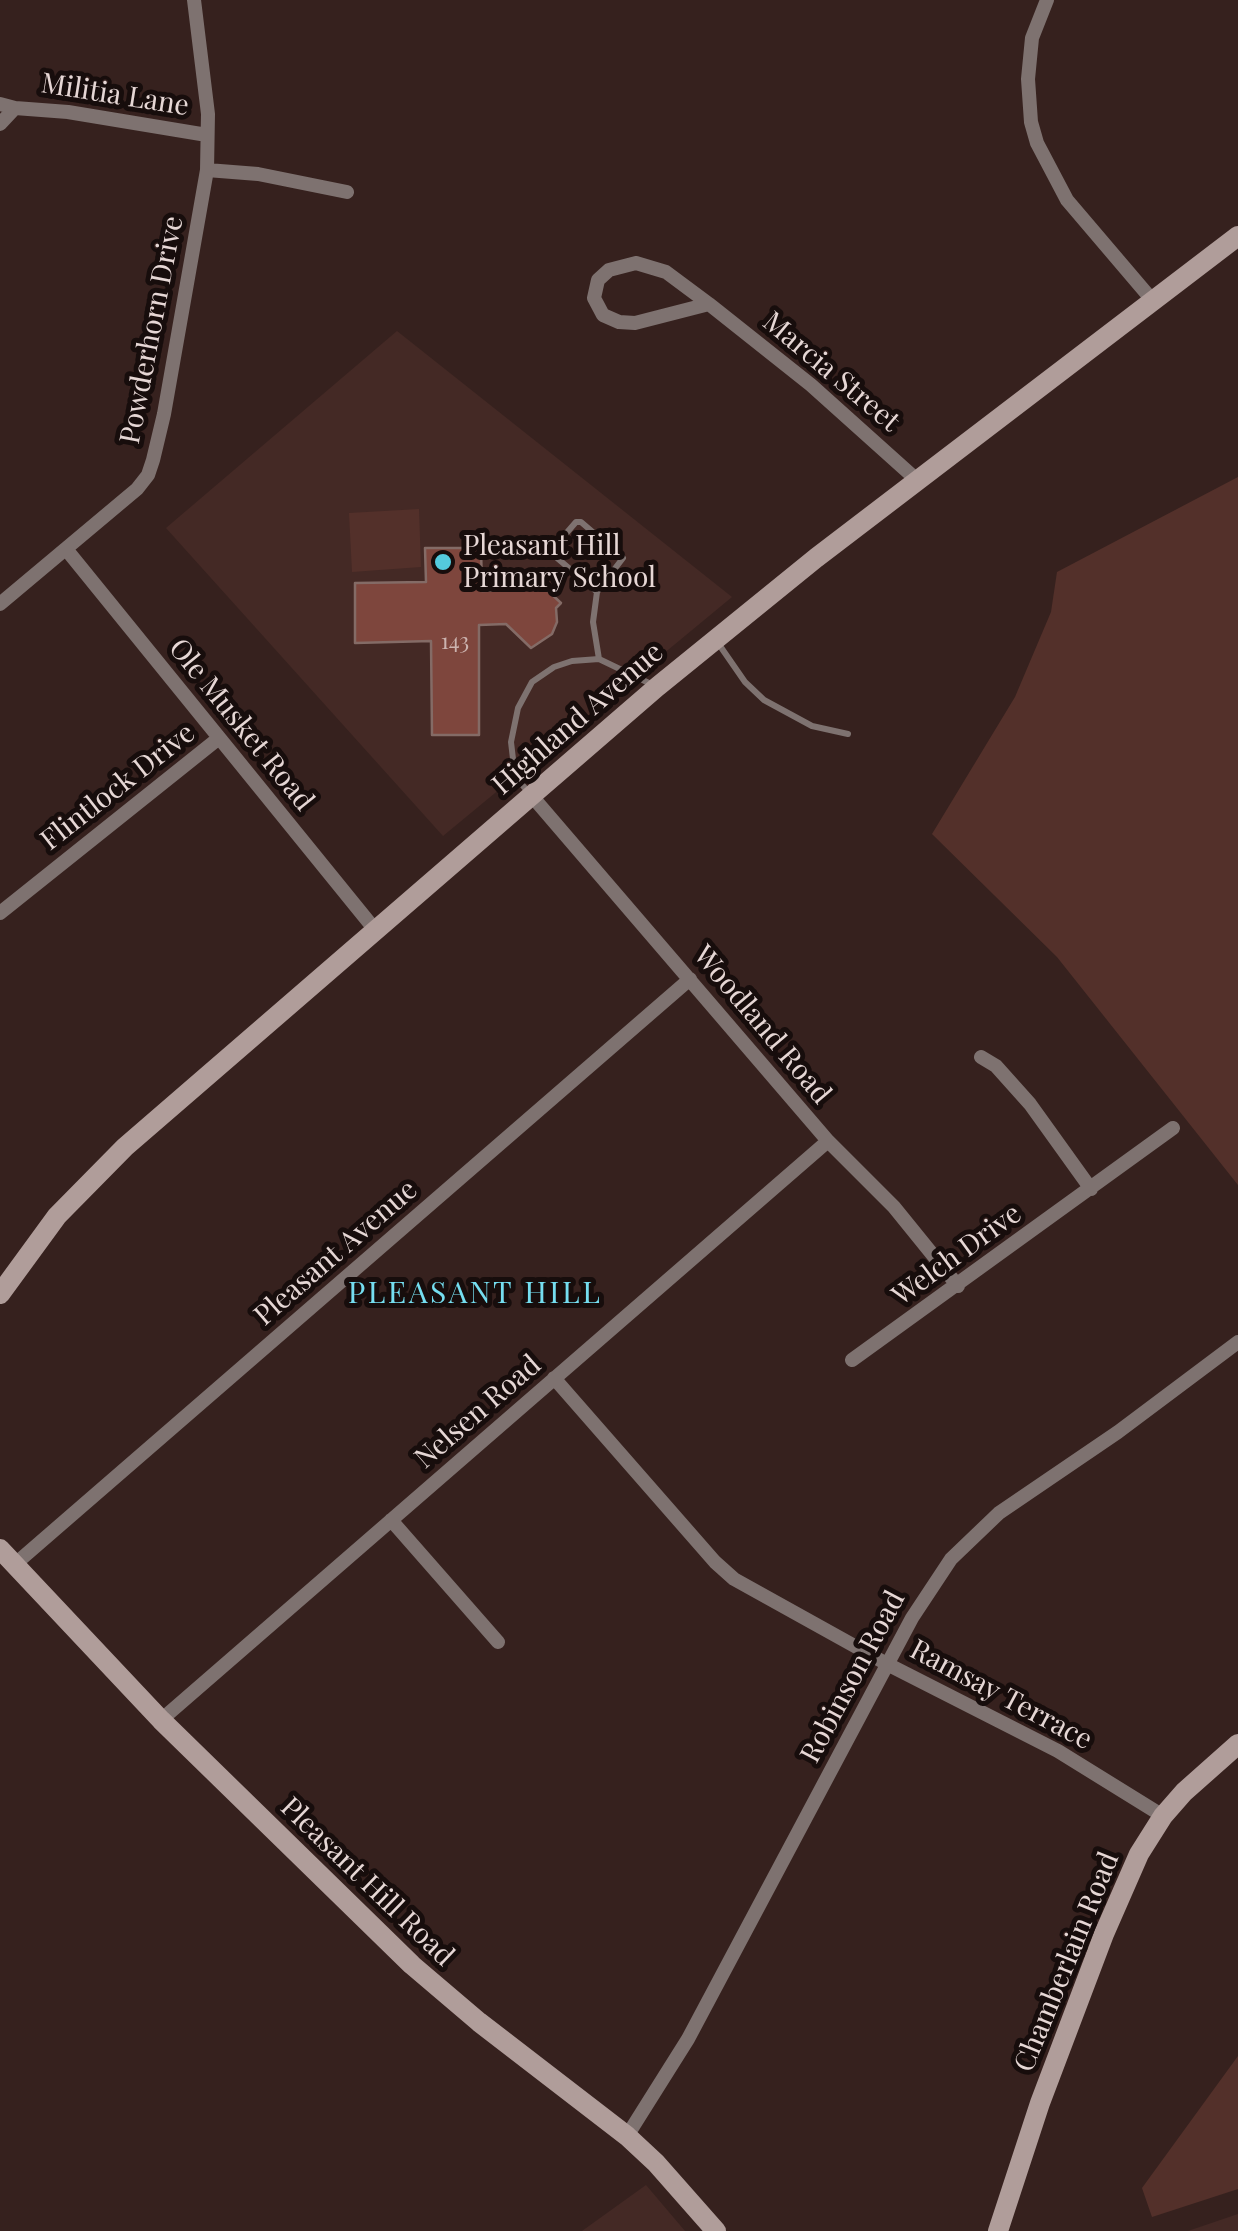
<!DOCTYPE html>
<style>
body{margin:0}
canvas{display:block;background:#36211e}
</style>
<canvas width="1238" height="2231"></canvas>
<script>
const ctx = document.querySelector('canvas').getContext('2d');
ctx.lineJoin = 'round';
function fill(path, color) {
  ctx.fillStyle = color;
  ctx.fill(path, 'evenodd');
}
function poly(rows) {
  const path = new Path2D();
  for (const r of rows) {
    path.moveTo(r[0], r[1]);
    for (let i = 2; i < r.length; i += 2) path.lineTo(r[i], r[i + 1]);
  }
  return path;
}
function stroke(path, color, width, dash) {
  ctx.strokeStyle = color;
  ctx.lineWidth = width;
  ctx.lineCap = dash ? 'butt' : 'round';
  ctx.setLineDash(dash || []);
  ctx.stroke(path);
}
function drawText(font, color, halo, rows, align = 'center') {
  ctx.font = font + ' "Playfair Display",serif';
  ctx.lineWidth = 10;
  ctx.setLineDash([]);
  ctx.textBaseline = 'middle';
  ctx.strokeStyle = halo;
  ctx.fillStyle = color;
  for (const [text, x, y, turn = 0] of rows) {
    ctx.save();
    ctx.translate(x, y);
    ctx.rotate((+turn || 0) * Math.PI / 180);
    ctx.textAlign = isNaN(turn) ? turn : align;
    if (halo) ctx.strokeText(text, 0, 0);
    ctx.fillText(text, 0, 0);
    ctx.restore();
  }
}
fill(poly([
 [397,331,732,597,443,836,166,528],
 [646,2185,685,2231,582,2231],
 [1238,2214,1238,2231,1188,2231]
]), '#442925');
fill(poly([
 [1238,477,1238,1185,1057,957,932,834,1015,697,1051,612,1057,572],
 [419,509,421,567,352,572,349,513],
 [1238,2056,1238,2189,1152,2217,1142,2188]
]), '#53302a');
const building = poly([
 [425,548,481,548,482,591,546,589,561,603,556,608,557,622,552,634,531,648,506,624,479,625,479,735,432,735,431,641,355,643,355,583,426,582,425,548]
]);
fill(building, '#7e463d');
stroke(building, '#846b66', 2.5);
stroke(poly([
 [597,592,550,552,576,522,581,522,623,558,597,592,593,622,599,659],
 [718,643,745,682,764,700,812,726,848,734],
 [529,793,515,776,511,742,518,708,532,682,554,667,572,661,599,659,651,684]
]), '#7e7270', 6);
stroke(poly([
 [1047,0,1032,38,1028,79,1031,122,1037,143,1067,200,1153,301],
 [0,104,15,108,0,124],
 [15,108,68,112,207,135],
 [207,170,258,174,347,192],
 [636,263,666,272,709,304,635,323,619,322,603,315,594,298,598,280,609,270,636,263],
 [709,304,811,385,918,481],
 [66,549,376,931],
 [0,604,137,489,148,475,153,460,164,414,207,170,208,114,194,0],
 [531,795,828,1141,894,1207,958,1286],
 [0,913,219,738],
 [981,1057,996,1066,1030,1104,1091,1189],
 [852,1360,1173,1128],
 [554,1378,715,1562,734,1579,887,1664,1058,1751,1163,1816],
 [391,1520,498,1642],
 [14,1565,690,979],
 [161,1720,828,1141],
 [627,2136,688,2039,912,1618,951,1559,999,1513,1118,1432,1238,1342]
]), '#7e7270', 14);
stroke(poly([
 [0,1294,57,1216,125,1147,657,687,816,558,1238,236],
 [0,1549,161,1720,412,1965,479,2022,627,2136,656,2163,716,2231],
 [998,2231,1040,2103,1104,1934,1139,1854,1163,1816,1184,1792,1238,1744]
]), '#b09d9a', 20);
for (const [x, y, r, color] of [
 [443,562,10,"#54cadd"]
]) {
  const dot = new Path2D();
  dot.arc(x, y, r, 0, 2 * Math.PI);
  ctx.fillStyle = color;
  ctx.fill(dot);
  stroke(dot, '#170d0c', 4);
}
drawText('22px', '#ccb3af', null, [
 ["143",455,642]
]);
drawText('28px', '#e6d7d5', '#170d0c', [
 ["Militia Lane",115,95,9],
 ["Powderhorn Drive",152,330,-79],
 ["Marcia Street",831,372,40],
 ["Highland Avenue",578,719,-41],
 ["Ole Musket Road",241,725,51],
 ["Flintlock Drive",118,787,-38],
 ["Woodland Road",762,1025,50],
 ["Pleasant Avenue",336,1253,-41],
 ["Welch Drive",957,1255,-36],
 ["Nelsen Road",478,1412,-41],
 ["Robinson Road",853,1677,-62],
 ["Ramsay Terrace",1001,1695,28],
 ["Pleasant Hill Road",367,1882,44],
 ["Chamberlain Road",1067,1962,-68]
]);
drawText('28px', '#e6d7d5', '#170d0c', [
 ["Pleasant Hill",463,546],
 ["Primary School",463,578]
], 'left');
ctx.letterSpacing = '2.5px';
drawText('30px', '#75def0', '#170d0c', [
 ["PLEASANT HILL",475,1294]
]);
ctx.letterSpacing = '0px';
</script>
